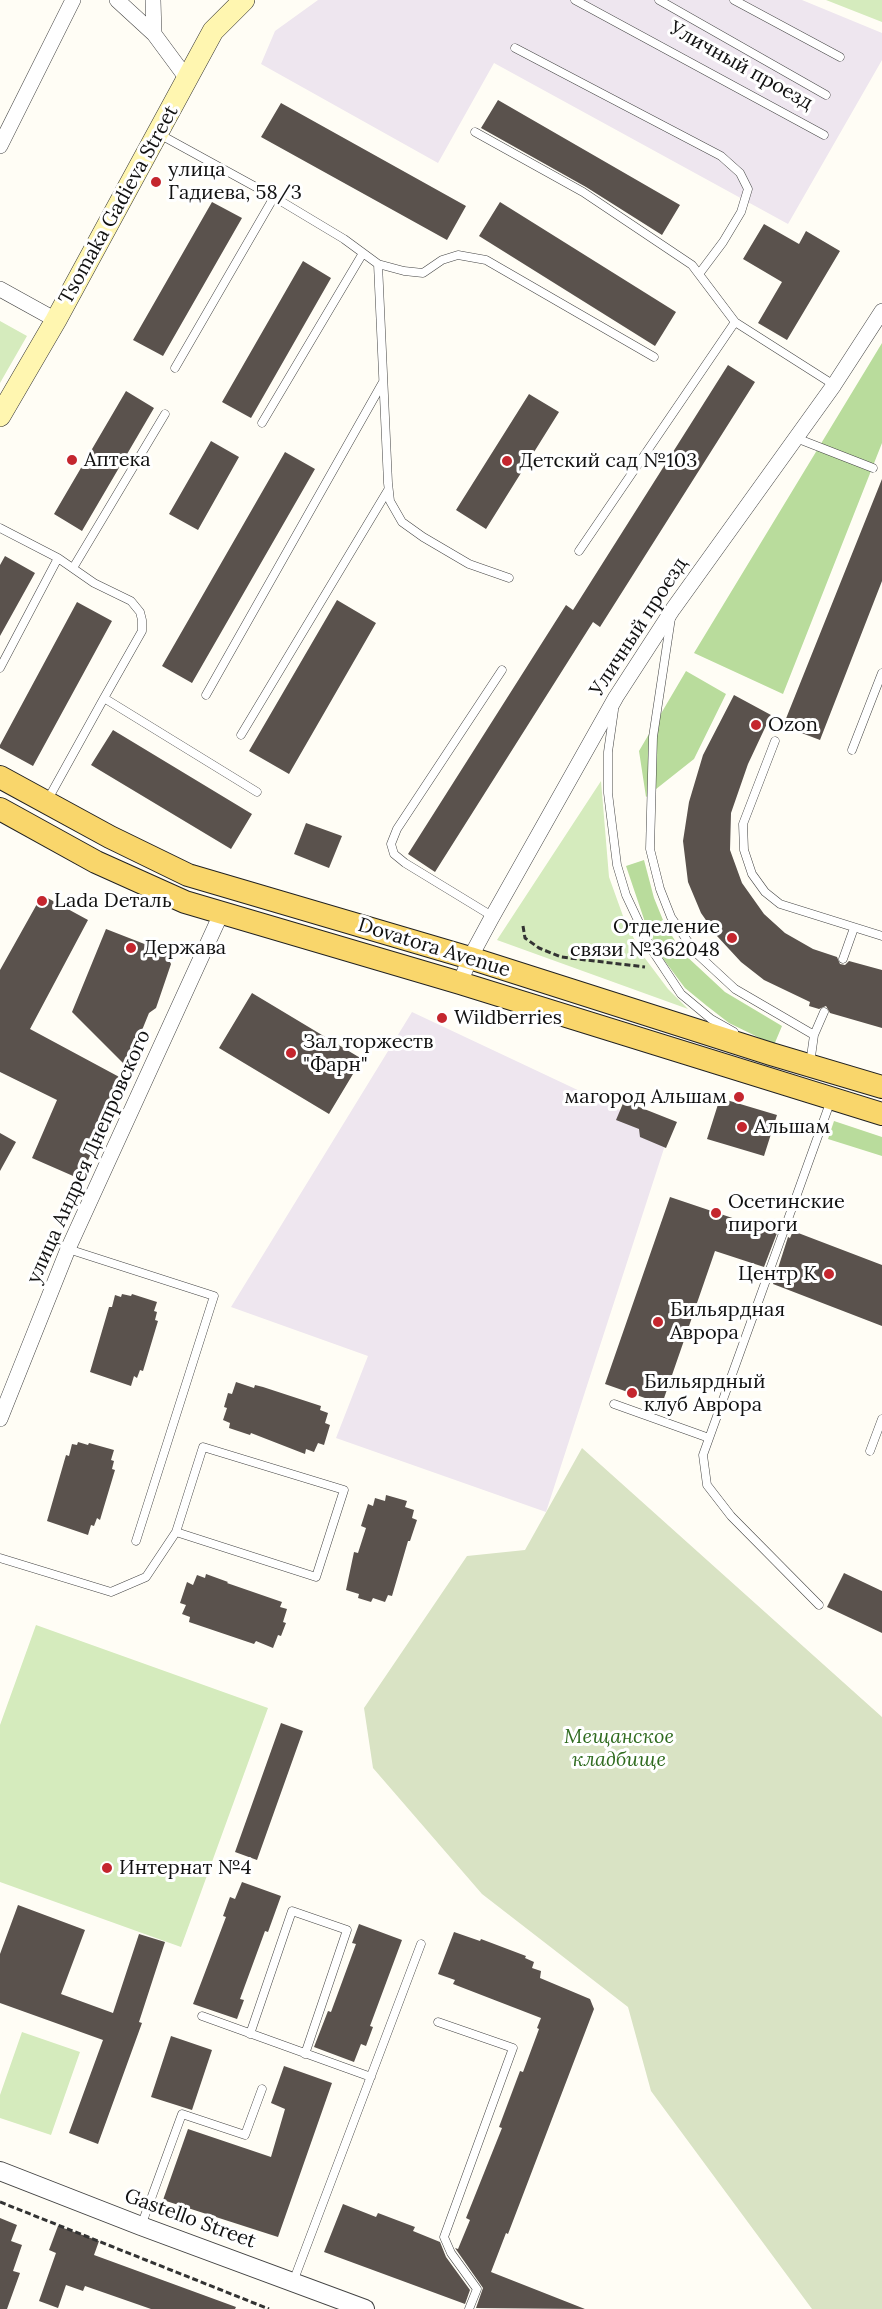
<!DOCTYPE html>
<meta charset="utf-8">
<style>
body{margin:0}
canvas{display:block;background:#fffdf5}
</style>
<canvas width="882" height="2309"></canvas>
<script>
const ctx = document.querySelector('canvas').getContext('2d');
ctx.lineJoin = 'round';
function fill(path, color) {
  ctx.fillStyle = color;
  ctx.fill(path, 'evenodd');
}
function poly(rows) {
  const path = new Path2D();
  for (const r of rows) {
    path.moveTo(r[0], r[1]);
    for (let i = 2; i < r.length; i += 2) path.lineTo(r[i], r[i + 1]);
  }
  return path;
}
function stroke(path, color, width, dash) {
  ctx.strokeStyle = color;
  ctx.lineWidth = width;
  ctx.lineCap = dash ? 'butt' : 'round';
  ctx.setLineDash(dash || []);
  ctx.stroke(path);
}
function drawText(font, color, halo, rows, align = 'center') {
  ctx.font = font + ' Lora,serif';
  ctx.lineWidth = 6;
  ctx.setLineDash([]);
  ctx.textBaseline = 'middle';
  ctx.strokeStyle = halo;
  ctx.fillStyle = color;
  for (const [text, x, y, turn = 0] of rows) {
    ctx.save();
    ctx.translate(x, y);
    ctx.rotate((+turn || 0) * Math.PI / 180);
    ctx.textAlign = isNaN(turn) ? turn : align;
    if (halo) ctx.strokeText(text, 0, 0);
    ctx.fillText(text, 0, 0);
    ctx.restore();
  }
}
fill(poly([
 [318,0,802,0,882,33,882,60,788,224,494,63,438,163,261,64,275,31],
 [412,1012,669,1133,546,1512,336,1438,368,1356,231,1307]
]), '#eee6ef');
fill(poly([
 [826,0,882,0,882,22],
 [0,321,27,336,0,383],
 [601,781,609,877,623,916,641,953,668,989,688,1009,497,940],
 [36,1625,268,1708,181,1947,0,1882,0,1725],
 [22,2032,80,2052,51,2135,0,2118,0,2095]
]), '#d5ebbd');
fill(poly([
 [882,343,882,443,783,694,694,653],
 [686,671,726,694,694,759,646,797,639,751],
 [644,860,654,898,665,925,683,953,725,992,782,1026,774,1045,729,1023,707,1006,685,988,664,960,648,931,626,866],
 [834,1121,882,1137,882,1156,828,1139]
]), '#b9dc9c');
fill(poly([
 [582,1448,882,1717,882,2309,812,2309,651,2091,628,2007,482,1894,373,1768,364,1708,467,1556,525,1550]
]), '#d9e3c4');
fill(poly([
 [498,100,680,205,662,235,586,187,481,128],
 [281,103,466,206,447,240,261,137],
 [212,202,242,218,163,356,133,340],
 [500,202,676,312,655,346,479,236],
 [764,224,799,244,806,231,840,251,787,340,758,323,782,282,743,259],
 [303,261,331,278,251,418,222,402],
 [728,365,755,382,600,627,593,622,435,872,408,854,566,605,573,610],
 [126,391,154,408,82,531,54,514],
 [529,394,559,412,486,529,456,510],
 [211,441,239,457,198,530,169,514],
 [285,452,315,469,192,683,162,666],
 [882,479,882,581,820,740,783,726],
 [5,556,35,573,0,636,0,565],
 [337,600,376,623,289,774,249,751],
 [77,602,112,621,33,766,0,748,0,745],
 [734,695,771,715,748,764,731,813,730,850,742,883,764,914,785,933,813,949,837,957,840,964,845,965,849,961,882,970,882,1028,830,1013,826,1006,819,1009,809,1006,810,1002,764,980,741,962,717,936,701,913,688,882,683,841,689,802,703,755],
 [113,730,252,814,231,849,91,765],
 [306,823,342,836,329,868,294,854],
 [42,895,88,920,30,1029,123,1079,80,1179,32,1158,57,1100,0,1072,0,970],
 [106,929,165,952,171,964,156,1008,149,1013,127,1067,72,1012],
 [252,993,362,1059,329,1114,219,1048],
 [720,1098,777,1115,764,1156,707,1139],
 [624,1101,677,1122,666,1148,640,1137,639,1129,616,1120],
 [0,1133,16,1142,0,1171],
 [670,1197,777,1233,764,1267,715,1251,662,1404,605,1384],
 [793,1231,882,1265,882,1326,773,1284,788,1237,790,1238],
 [122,1294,131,1296,132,1294,157,1302,154,1311,157,1312,155,1320,158,1321,143,1371,140,1370,137,1378,134,1376,131,1386,90,1372,109,1307,112,1307,115,1295,121,1297],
 [236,1382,254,1388,255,1385,263,1387,321,1406,320,1410,328,1413,325,1423,330,1425,324,1445,318,1443,314,1452,306,1449,305,1454,251,1433,250,1435,229,1428,230,1423,223,1420,227,1408,224,1407,228,1393,232,1394],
 [78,1442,88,1445,89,1443,114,1450,111,1460,114,1461,112,1469,115,1470,100,1520,97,1518,94,1526,91,1525,88,1535,47,1521,66,1455,69,1456,72,1444,77,1445],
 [386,1495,407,1501,405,1507,414,1510,412,1518,417,1520,410,1541,408,1541,392,1596,388,1595,385,1602,373,1598,371,1602,358,1598,359,1594,346,1590,354,1552,358,1553,366,1528,361,1526,368,1504,373,1506,375,1498,385,1501],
 [844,1573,882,1591,882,1633,827,1607],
 [206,1574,228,1582,227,1583,282,1602,280,1607,287,1609,283,1622,286,1623,281,1636,278,1635,273,1648,256,1641,254,1644,189,1622,190,1617,182,1614,186,1605,180,1603,187,1582,193,1585,197,1575,205,1578],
 [281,1723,303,1731,257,1860,235,1852],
 [242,1882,281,1896,268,1932,265,1931,240,1999,244,2000,237,2019,193,2004,226,1917,223,1916,230,1897,235,1899],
 [18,1905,85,1930,61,1994,113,2013,139,1934,165,1942,139,2022,142,2023,98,2144,69,2133,103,2040,0,2003,0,1954],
 [359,1924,402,1940,370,2026,373,2027,366,2046,361,2044,354,2062,314,2047,328,2011,331,2012,356,1944,352,1943],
 [454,1932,480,1941,481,1939,526,1956,525,1958,534,1962,532,1968,541,1971,540,1978,590,1999,594,2009,508,2234,506,2233,491,2272,585,2309,476,2308,483,2288,455,2248,458,2249,470,2220,466,2218,502,2128,499,2127,520,2071,523,2072,539,2029,537,2028,541,2018,453,1984,455,1980,438,1974],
 [171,2036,212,2050,192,2110,151,2097],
 [284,2066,332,2083,278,2237,163,2200,188,2129,271,2157,285,2109,271,2103],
 [343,2204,376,2217,378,2213,407,2224,415,2227,413,2231,440,2242,446,2257,470,2290,465,2304,324,2252],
 [0,2218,17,2225,11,2241,22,2245,13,2271,20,2273,7,2309,0,2309],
 [58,2226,99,2241,94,2255,236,2307,235,2309,151,2309,85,2286,83,2291,66,2285,58,2308,39,2301,56,2253,49,2250]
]), '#5a524d');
const service = poly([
 [575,0,824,135],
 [659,0,826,95],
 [734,0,840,57],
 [515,48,721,156,740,173,748,189,741,212,723,242,699,274],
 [475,132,583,192,692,265,735,322],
 [159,134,274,197,344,239,378,264,388,483,390,501,402,522,423,537,469,564,509,578],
 [378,264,404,271,423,273,442,260,458,255,486,260,654,357],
 [175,368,274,197],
 [262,423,363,253],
 [796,438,873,468],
 [0,528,58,558,94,583,131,601,140,612,142,620,142,631,104,698],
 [579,551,735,322,834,385],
 [73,568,165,414],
 [671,618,653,737,650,849,660,889,671,917,695,952,735,989,814,1035,810,1064],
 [0,668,58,558],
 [206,695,383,382],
 [614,710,608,752,608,793,617,865,626,895,652,950,681,994,711,1019,734,1032],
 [241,735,388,490],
 [775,741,743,824,744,850,752,874,765,892,780,904,882,936],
 [852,750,882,673],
 [47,801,104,698,257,792],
 [492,916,405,863,394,854,391,844,397,829,502,670],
 [843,959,854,928],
 [814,1035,824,1012],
 [68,1249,214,1296,136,1541],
 [614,1404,709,1438],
 [870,1451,882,1419],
 [0,1558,111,1592,146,1577,176,1532,203,1447,344,1490,316,1577,176,1532],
 [819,1605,731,1516,707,1485,703,1455,831,1100],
 [202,2016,371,2077],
 [438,2022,513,2048,444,2237,451,2253,477,2289,469,2309],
 [250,2034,292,1911,347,1930,305,2054],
 [141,2226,182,2114,245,2135,262,2089],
 [293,2282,421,1944]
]);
const minor = poly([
 [117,0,154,34,188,80],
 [153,0,154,34],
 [0,146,73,0],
 [0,289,56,320],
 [460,983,470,958,491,919,616,697,673,609,834,385,882,311],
 [0,1419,68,1249,221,914]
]);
const tertiary = poly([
 [0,2171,141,2226,365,2309]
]);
const secondary = poly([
 [0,416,56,320,213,31,244,0]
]);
const primary = poly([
 [0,777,110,837,188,875,470,958,771,1054,882,1087],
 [0,809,96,862,185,902,460,983,882,1114]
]);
stroke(service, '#444', 9);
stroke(minor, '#444', 16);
stroke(tertiary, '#444', 20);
stroke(secondary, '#333', 22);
stroke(primary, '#222', 24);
stroke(poly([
 [523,926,525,938,539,948,561,957,645,967],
 [0,2202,269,2309]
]), '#333', 3, [6, 3]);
stroke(service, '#fff', 8);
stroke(minor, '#fff', 15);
stroke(tertiary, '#fff', 18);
stroke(secondary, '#fff6b0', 21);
stroke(primary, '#f9d66b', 22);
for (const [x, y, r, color] of [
 [156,182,6,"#c4262e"],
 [72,460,6,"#c4262e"],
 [507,461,6,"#c4262e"],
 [756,725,6,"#c4262e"],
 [42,901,6,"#c4262e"],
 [732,938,6,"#c4262e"],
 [131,948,6,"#c4262e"],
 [442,1018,6,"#c4262e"],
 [291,1053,6,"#c4262e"],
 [739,1097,6,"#c4262e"],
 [742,1127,6,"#c4262e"],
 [716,1213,6,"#c4262e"],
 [829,1274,6,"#c4262e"],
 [658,1322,6,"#c4262e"],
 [632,1393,6,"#c4262e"],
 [107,1868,6,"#c4262e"]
]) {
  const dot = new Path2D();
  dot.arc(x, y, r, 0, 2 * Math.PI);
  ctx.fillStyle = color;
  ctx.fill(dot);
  stroke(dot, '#fff', 2);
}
drawText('20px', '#111', '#fff', [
 ["Уличный проезд",741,66,29],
 ["Tsomaka Gadieva Street",119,205,-61],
 ["Уличный проезд",639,627,-57],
 ["Dovatora Avenue",434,948,17],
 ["улица Андрея Днепровского",89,1157,-66],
 ["Gastello Street",190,2219,20]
]);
drawText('20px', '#111', '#fff', [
 ["улица",168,170],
 ["Гадиева, 58/3",168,193],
 ["Аптека",84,460],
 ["Детский сад №103",519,461],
 ["Ozon",768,725],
 ["Lada Dеталь",54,901],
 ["Отделение",720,927,"right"],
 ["связи №362048",720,950,"right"],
 ["Держава",143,948],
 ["Wildberries",454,1018],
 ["Зал торжеств",303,1042],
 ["\"Фарн\"",303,1065],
 ["магород Альшам",727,1097,"right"],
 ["Альшам",754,1127],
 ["Осетинские",728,1202],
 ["пироги",728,1225],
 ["Центр К",817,1274,"right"],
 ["Бильярдная",670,1310],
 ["Аврора",670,1333],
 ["Бильярдный",644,1382],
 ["клуб Аврора",644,1405],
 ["Интернат №4",119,1868]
], 'left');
drawText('italic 20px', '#2f6b1f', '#fff', [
 ["Мещанское",619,1737],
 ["кладбище",619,1760]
]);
</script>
